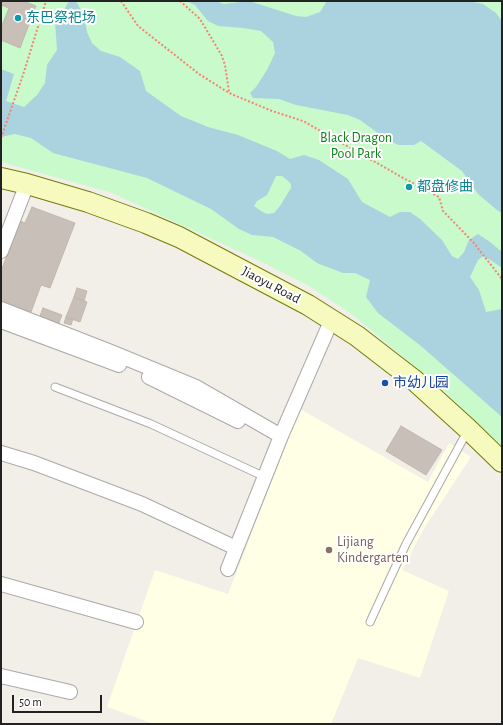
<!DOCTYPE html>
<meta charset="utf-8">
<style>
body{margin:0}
#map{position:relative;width:503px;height:725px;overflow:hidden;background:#f2efe9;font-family:"Alegreya Sans",sans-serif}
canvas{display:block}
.frame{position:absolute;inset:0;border:2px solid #222;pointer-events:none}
.scale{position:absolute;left:12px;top:695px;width:90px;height:18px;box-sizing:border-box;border:2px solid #222;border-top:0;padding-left:5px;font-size:12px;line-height:14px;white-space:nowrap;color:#222;-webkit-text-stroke:3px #fff;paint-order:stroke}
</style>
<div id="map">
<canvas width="503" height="725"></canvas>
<div class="frame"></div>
<div class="scale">50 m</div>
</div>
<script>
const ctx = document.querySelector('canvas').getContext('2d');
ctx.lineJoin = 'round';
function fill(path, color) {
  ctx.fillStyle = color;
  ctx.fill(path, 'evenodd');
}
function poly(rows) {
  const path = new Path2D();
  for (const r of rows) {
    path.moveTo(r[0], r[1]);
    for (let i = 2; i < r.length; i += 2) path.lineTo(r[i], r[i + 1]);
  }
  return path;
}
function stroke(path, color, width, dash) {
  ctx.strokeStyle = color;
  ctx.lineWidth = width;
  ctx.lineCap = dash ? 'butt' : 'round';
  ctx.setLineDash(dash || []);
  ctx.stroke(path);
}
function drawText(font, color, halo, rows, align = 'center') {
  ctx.font = font + ' "Alegreya Sans","Noto Sans SC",sans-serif';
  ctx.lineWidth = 4;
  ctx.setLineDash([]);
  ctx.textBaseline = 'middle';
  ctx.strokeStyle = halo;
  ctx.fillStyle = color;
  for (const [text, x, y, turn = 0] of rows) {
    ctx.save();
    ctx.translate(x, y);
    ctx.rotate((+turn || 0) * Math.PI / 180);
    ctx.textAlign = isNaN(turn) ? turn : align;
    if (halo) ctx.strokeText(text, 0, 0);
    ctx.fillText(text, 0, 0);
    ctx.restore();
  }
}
fill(poly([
 [300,409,428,482,449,443,471,457,423,530,402,570,449,591,420,678,358,658,331,724,154,724,107,707,155,570,228,594]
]), '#ffffe5');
fill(poly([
 [1,1,502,1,502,448,451,397,353,315,309,286,262,262,112,193,1,162]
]), '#c8facc');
fill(poly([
 [69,1,76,1,84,16,87,32,92,43,101,51,120,57,140,71,146,91,181,116,208,127,238,135,277,151,290,159,304,155,319,160,348,179,362,202,390,217,400,212,410,212,420,219,442,240,452,256,458,259,464,252,469,240,478,234,490,242,502,252,502,268,492,261,483,256,478,260,470,277,479,290,486,312,502,309,502,417,421,346,378,313,366,297,370,280,355,273,343,273,317,263,301,251,273,237,252,235,239,229,211,209,147,178,53,153,31,138,15,134,1,137,1,69,14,74,6,101,24,107,37,95,45,83,47,65,57,50,55,21,63,12],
 [276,176,282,176,287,180,291,184,291,188,280,206,274,213,267,214,261,211,254,206,257,201,267,195],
 [186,1,216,1,224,4,249,1,296,16,306,17,320,12,327,1,468,1,483,4,496,13,502,21,502,213,497,210,478,194,462,171,421,141,414,145,399,145,389,141,360,120,348,115,296,105,279,99,253,98,250,93,256,87,267,70,275,53,273,42,261,31,243,28,218,26,208,21,195,5]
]), '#aad3df');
const building = poly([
 [1,1,23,1,36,6,20,48,1,40,1,28,9,8,1,5,1,1],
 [32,207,75,223,50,288,41,285,31,312,1,301,1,271,20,221,25,223,32,207],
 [77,288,87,291,84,301,74,297,77,288],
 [74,297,87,302,80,322,66,317,74,297],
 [43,308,62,315,57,328,38,321,43,308],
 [66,317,73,319,71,325,64,323,66,317],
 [401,426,442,450,426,475,386,451,401,426]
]);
fill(building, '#c7bfb8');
stroke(building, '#c4b6ab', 1);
const lane = poly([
 [55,387,151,424,265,477],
 [370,622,406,544,468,430]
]);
const street = poly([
 [1,251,27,184],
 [1,309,111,352,196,387,281,436],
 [1,321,119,365],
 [149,377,238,421],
 [1,453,34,463,142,504,236,548],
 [228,569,281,436,332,319],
 [1,584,136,622],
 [1,676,70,692]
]);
const secondary = poly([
 [1,178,27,184,88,202,146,223,179,237,308,305,357,336,414,380,468,429,502,462]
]);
stroke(lane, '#a9a9a9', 9);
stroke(street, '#a9a9a9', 16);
stroke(secondary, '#707d05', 22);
stroke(poly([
 [121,1,138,26,199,74,229,93,272,111,303,121,405,179,439,197,443,211,473,242,502,279],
 [180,1,200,19,222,56,225,65,229,92],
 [1,138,23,75,46,1]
]), '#fa8072', 2, [2, 2]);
stroke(lane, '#fff', 7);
stroke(street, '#fff', 14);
stroke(secondary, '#f7fabf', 20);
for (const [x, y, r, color] of [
 [18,18,4,"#0f9aa8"],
 [409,187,4,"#0f9aa8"],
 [385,383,4,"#1a4fb4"],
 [329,550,4,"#8d6e63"]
]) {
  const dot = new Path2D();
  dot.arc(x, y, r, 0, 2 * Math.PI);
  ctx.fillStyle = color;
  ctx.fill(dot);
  stroke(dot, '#fff', 1.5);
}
drawText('14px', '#0d838f', '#fff', [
 ["东巴祭祀场",26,18],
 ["都盘修曲",417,187]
], 'left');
drawText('14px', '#0c8416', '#fff', [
 ["Black Dragon",356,138],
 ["Pool Park",356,154]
]);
drawText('14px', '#222', '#fff', [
 ["Jiaoyu Road",271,285,28]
]);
drawText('14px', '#164399', '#fff', [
 ["市幼儿园",393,383]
], 'left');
drawText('14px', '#785e54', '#fff', [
 ["Lijiang",337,542],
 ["Kindergarten",337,558]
], 'left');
</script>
